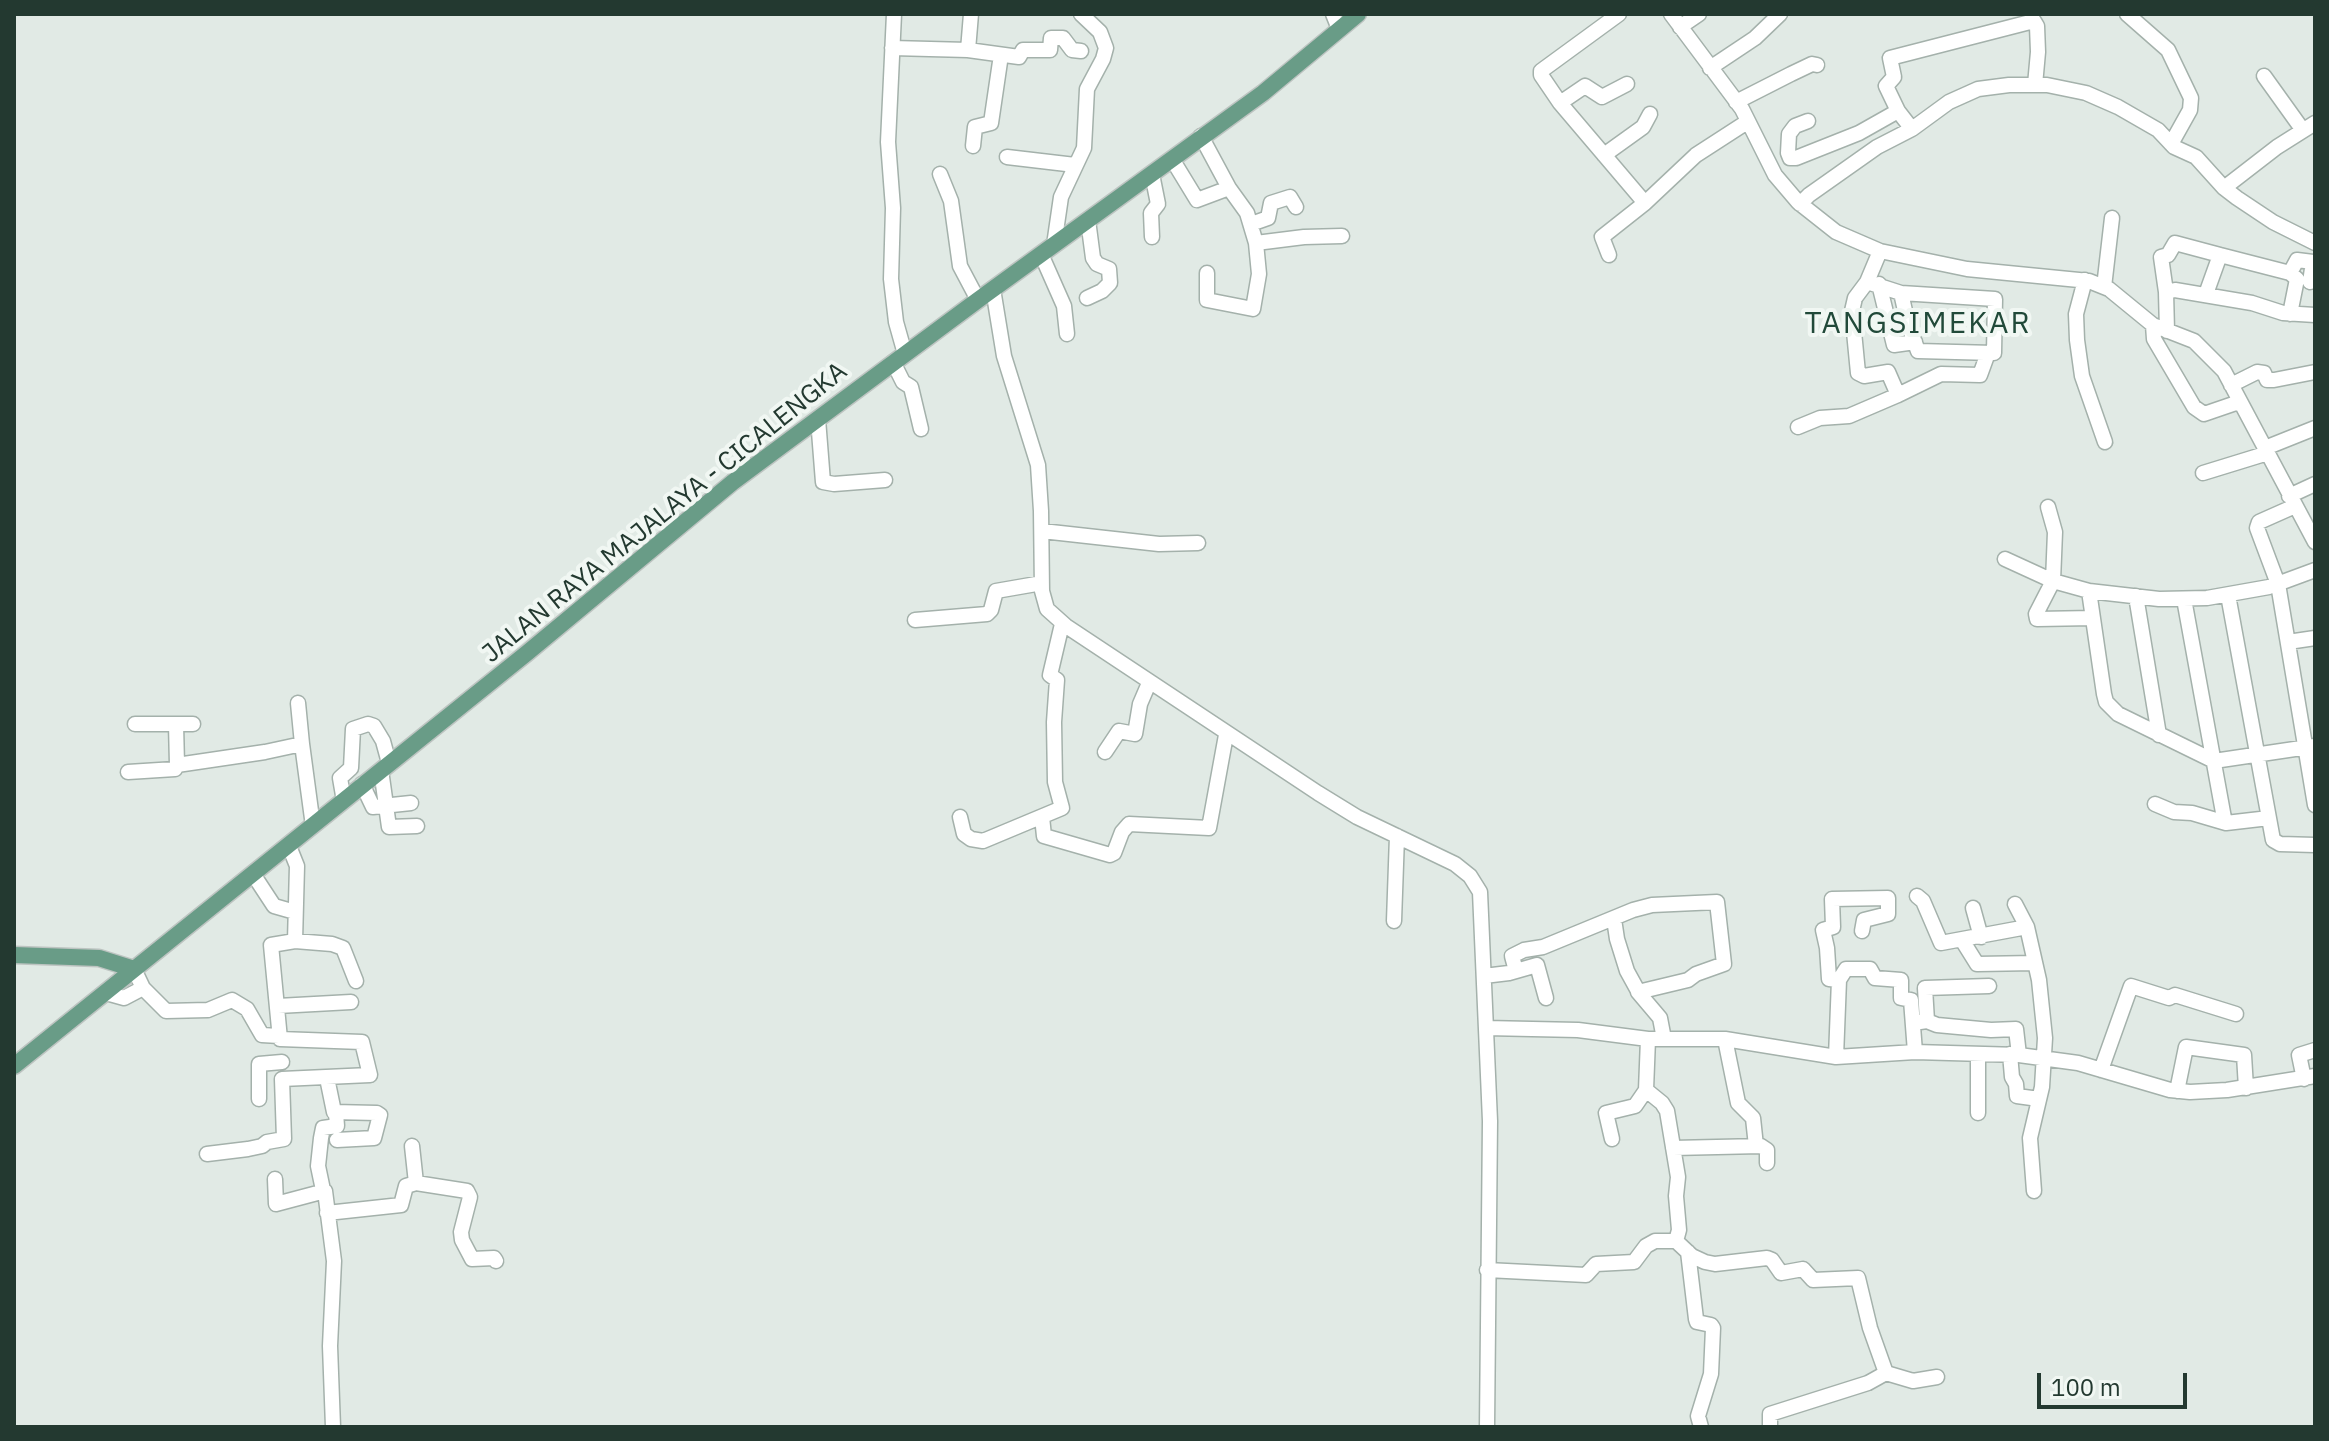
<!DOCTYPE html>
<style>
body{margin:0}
#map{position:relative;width:2329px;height:1441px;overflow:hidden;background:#e1eae5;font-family:"IBM Plex Sans",sans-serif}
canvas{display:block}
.frame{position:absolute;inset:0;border:16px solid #233930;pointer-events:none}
.scale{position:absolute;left:2037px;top:1373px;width:150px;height:36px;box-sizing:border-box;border:4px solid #233930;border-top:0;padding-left:10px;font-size:24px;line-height:28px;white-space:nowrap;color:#233930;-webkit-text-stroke:6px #f1f7f3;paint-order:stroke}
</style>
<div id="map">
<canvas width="2329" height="1441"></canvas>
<div class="frame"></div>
<div class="scale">100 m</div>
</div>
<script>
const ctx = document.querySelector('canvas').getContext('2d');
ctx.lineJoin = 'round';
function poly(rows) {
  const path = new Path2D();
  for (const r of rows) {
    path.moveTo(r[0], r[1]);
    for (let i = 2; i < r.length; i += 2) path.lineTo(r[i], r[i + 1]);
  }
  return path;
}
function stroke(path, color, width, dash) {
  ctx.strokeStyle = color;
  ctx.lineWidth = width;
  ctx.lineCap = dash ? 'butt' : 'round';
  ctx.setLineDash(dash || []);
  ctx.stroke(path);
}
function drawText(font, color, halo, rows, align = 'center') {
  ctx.font = font + ' "IBM Plex Sans",sans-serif';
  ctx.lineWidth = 8;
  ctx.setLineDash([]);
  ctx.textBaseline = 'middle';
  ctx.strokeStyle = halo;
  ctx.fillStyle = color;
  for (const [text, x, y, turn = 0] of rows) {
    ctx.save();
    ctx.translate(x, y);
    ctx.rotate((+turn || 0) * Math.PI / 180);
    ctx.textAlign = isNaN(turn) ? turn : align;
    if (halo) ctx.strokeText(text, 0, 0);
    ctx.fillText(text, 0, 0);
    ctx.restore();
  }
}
const minor = poly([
 [894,14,888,142,893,208,891,279,896,322,905,354],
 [1333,14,1339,29],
 [1619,14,1541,71,1541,75,1560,103,1585,86,1602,97,1627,84],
 [1671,14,1742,109,1775,175,1798,202,1836,232,1880,251,1967,269,2089,281,2109,289,2153,325,2194,341,2224,371,2315,542],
 [2127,14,2168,50,2191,98,2190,110,2171,144],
 [1680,27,1699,14],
 [892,48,968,50,1019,57,1023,50,1050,50,1051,38,1063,38,1072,50,1081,51],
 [968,50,971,14],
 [1710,68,1755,38,1780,14],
 [2264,76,2302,129],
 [1736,102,1791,74,1812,64,1817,65],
 [1560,103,1645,203,1602,237,1609,255],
 [1808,121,1795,126,1789,134,1788,153,1790,158,1796,158,1859,133,1898,111],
 [1912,129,1949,102,1978,89,2009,85,2047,85,2086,93,2118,107,2158,130,2174,147,2196,157,2224,188,2237,198,2273,222,2315,243],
 [1201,136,1229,188,1247,213,1256,243,1304,237,1342,236],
 [973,146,975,127,991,123,1001,55],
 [1604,155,1643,127,1650,114],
 [1007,157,1075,165],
 [1172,159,1197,200,1229,188],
 [940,174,951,201,960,266,978,300],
 [1152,174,1158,204,1151,213,1152,237],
 [2224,188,2277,147,2315,123],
 [1645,203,1696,155,1747,122],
 [1800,204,1809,195,1877,147,1912,129,1898,111,1886,86,1894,77,1890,58,2034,21,2037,26,2038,52,2035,85],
 [1251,224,1268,218,1271,203,1290,197,1296,207],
 [1054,245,1061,197,1084,148,1087,89,1103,59,1106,48,1100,32,1081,14],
 [1041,254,1064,306,1067,334],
 [1207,273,1207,300,1253,309,1259,274,1256,243],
 [2290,273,2297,260,2313,262,2310,282],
 [2085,280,2076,314,2077,340,2082,376,2105,442],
 [1867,282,1901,293,1995,299,1994,353,1918,351,1908,324,1901,293],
 [1879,284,1894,345,1915,342],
 [2104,287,2112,218],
 [993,289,1004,356,1038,465,1041,511,1042,591,1047,609,1066,626,1318,793,1357,817,1455,864,1470,876,1480,892,1490,1121,1487,1427],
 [2166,292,2161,257,2168,255,2175,243,2220,255],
 [2206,294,2220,255,2290,273,2297,279,2290,314],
 [1087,298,1102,291,1110,283,1109,269,1097,264,1093,258,1088,220],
 [2153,325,2154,339,2194,407,2204,414,2239,402],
 [2167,331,2166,292,2175,290,2252,303,2283,313,2315,315],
 [893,362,903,382,911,387,921,429],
 [2231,385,2257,372,2264,373,2267,380,2274,380,2315,372],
 [1898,395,1941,374,1980,375,1988,353],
 [818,419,823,482,834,484,885,480],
 [1798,427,1820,418,1849,416,1898,395,1888,372,1864,376,1858,373,1852,311,1855,298,1867,282,1880,251],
 [2265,448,2315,428],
 [2203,473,2268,453],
 [2289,496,2315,484],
 [2295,506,2259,522,2257,528,2278,584,2315,805],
 [2048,507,2055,532,2053,581,2089,591],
 [1042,531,1159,544,1198,543],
 [2005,559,2053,581,2036,614,2037,619,2093,618],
 [2315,570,2269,587,2207,598,2159,599,2089,591,2104,694,2106,702,2118,714,2214,761,2315,746],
 [2228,595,2273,840,2280,844,2315,845],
 [2136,596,2159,735],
 [2184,599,2224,818],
 [915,620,987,614,991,610,996,591,1042,583],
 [2288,642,2315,638],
 [298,703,302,744],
 [135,724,176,724,177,765,265,752,302,744,313,826],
 [176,724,193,724],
 [1105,752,1119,731,1135,734,1140,704,1149,683],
 [381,770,389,827,417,826],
 [128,772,175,769,177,765],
 [362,784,373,807,411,803],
 [344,801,340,778,351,768,353,729,368,724,374,726,383,741,389,763],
 [2155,804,2174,812,2192,813,2226,823,2269,818],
 [960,817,964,834,971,839,983,841,1062,808,1055,782,1054,722,1057,680,1050,675,1062,624],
 [1042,817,1044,836,1110,855,1114,853,1122,832,1129,824,1209,828,1226,735],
 [289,846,297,866,295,941,332,944,343,948,356,981],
 [253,874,274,906,295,912],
 [1917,896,1923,901,1941,943,2027,927],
 [2015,904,2027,927,2039,980,2045,1038,2042,1087,2030,1138,2034,1191],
 [1973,908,1981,937],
 [1614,919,1617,939,1627,971,1638,991],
 [1394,921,1397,836],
 [1962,940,1977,964,2035,963],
 [134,969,143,988,166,1011,208,1010,232,1000,247,1009,262,1035,279,1036],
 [1516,971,1512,956,1524,950,1543,947,1633,910,1652,905,1717,902,1724,964,1696,974,1688,980,1638,992,1660,1018,1664,1039],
 [1484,976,1509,973,1537,965,1546,998],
 [1839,980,1846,969,1870,969,1875,978,1901,980,1901,998,1911,1000,1915,1052],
 [106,993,124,998,143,988],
 [278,1006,351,1002],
 [1927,1021,1937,1025,1991,1030,2016,1029,2019,1055],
 [1920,1022,1927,1021,1925,988,1989,986],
 [1486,1028,1578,1030,1648,1039,1725,1039,1836,1057,1915,1052,2019,1055,2078,1063,2170,1090,2190,1092,2227,1090,2315,1076],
 [1725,1039,1738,1103,1753,1118,1756,1146],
 [2010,1054,2012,1077,2016,1084,2017,1096,2039,1099],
 [1836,1057,1839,980,1829,979,1827,948,1823,930,1833,927,1832,899,1888,898,1888,914,1864,920,1862,931],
 [2101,1070,2131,986,2169,998,2175,995,2236,1014],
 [327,1078,334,1112,377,1113,380,1115,374,1138,337,1140],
 [2304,1079,2299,1055,2315,1050],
 [2177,1091,2186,1047,2244,1055,2246,1088],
 [259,1099,259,1064,282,1062],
 [1978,1113,1978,1054],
 [1612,1139,1606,1113,1635,1106,1646,1090],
 [412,1146,416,1183],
 [1673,1148,1761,1146,1767,1150,1767,1163],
 [207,1154,248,1149,262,1146,267,1142,284,1139,282,1079,370,1075,362,1042,280,1039,271,945,295,941],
 [275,1179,276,1204,325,1191,334,1261,330,1346,333,1427],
 [323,1190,318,1166,321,1138,323,1128,337,1126,336,1113],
 [327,1213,401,1205,406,1186,416,1183,467,1191,470,1197,461,1232,462,1240,472,1259,494,1258,496,1261],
 [1676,1241,1692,1256,1705,1262,1715,1264,1767,1258,1772,1260,1781,1273,1803,1269,1813,1280,1858,1278,1870,1328,1886,1373,1868,1383,1770,1414,1770,1427],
 [1688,1252,1696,1319,1697,1322,1711,1325,1713,1328,1711,1374,1698,1416,1701,1427],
 [1487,1270,1586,1275,1596,1264,1634,1262,1646,1246,1655,1241,1676,1241,1679,1230,1676,1196,1678,1177,1667,1111,1662,1103,1646,1090,1648,1039],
 [1886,1373,1913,1381,1937,1377]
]);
const major = poly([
 [14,955,99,958,134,969],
 [14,1066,527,653,733,482,978,300,1263,93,1358,14]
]);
stroke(minor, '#a4b1ab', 17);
stroke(major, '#bdc4c1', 19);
stroke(minor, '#fff', 14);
stroke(major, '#699c87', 16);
drawText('26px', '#233930', '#f1f7f3', [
 ["JALAN RAYA MAJALAYA - CICALENGKA",665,513,-39]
]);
ctx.letterSpacing = '2px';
drawText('30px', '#214939', '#f1f7f3', [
 ["TANGSIMEKAR",1918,324]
]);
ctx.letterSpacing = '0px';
</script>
